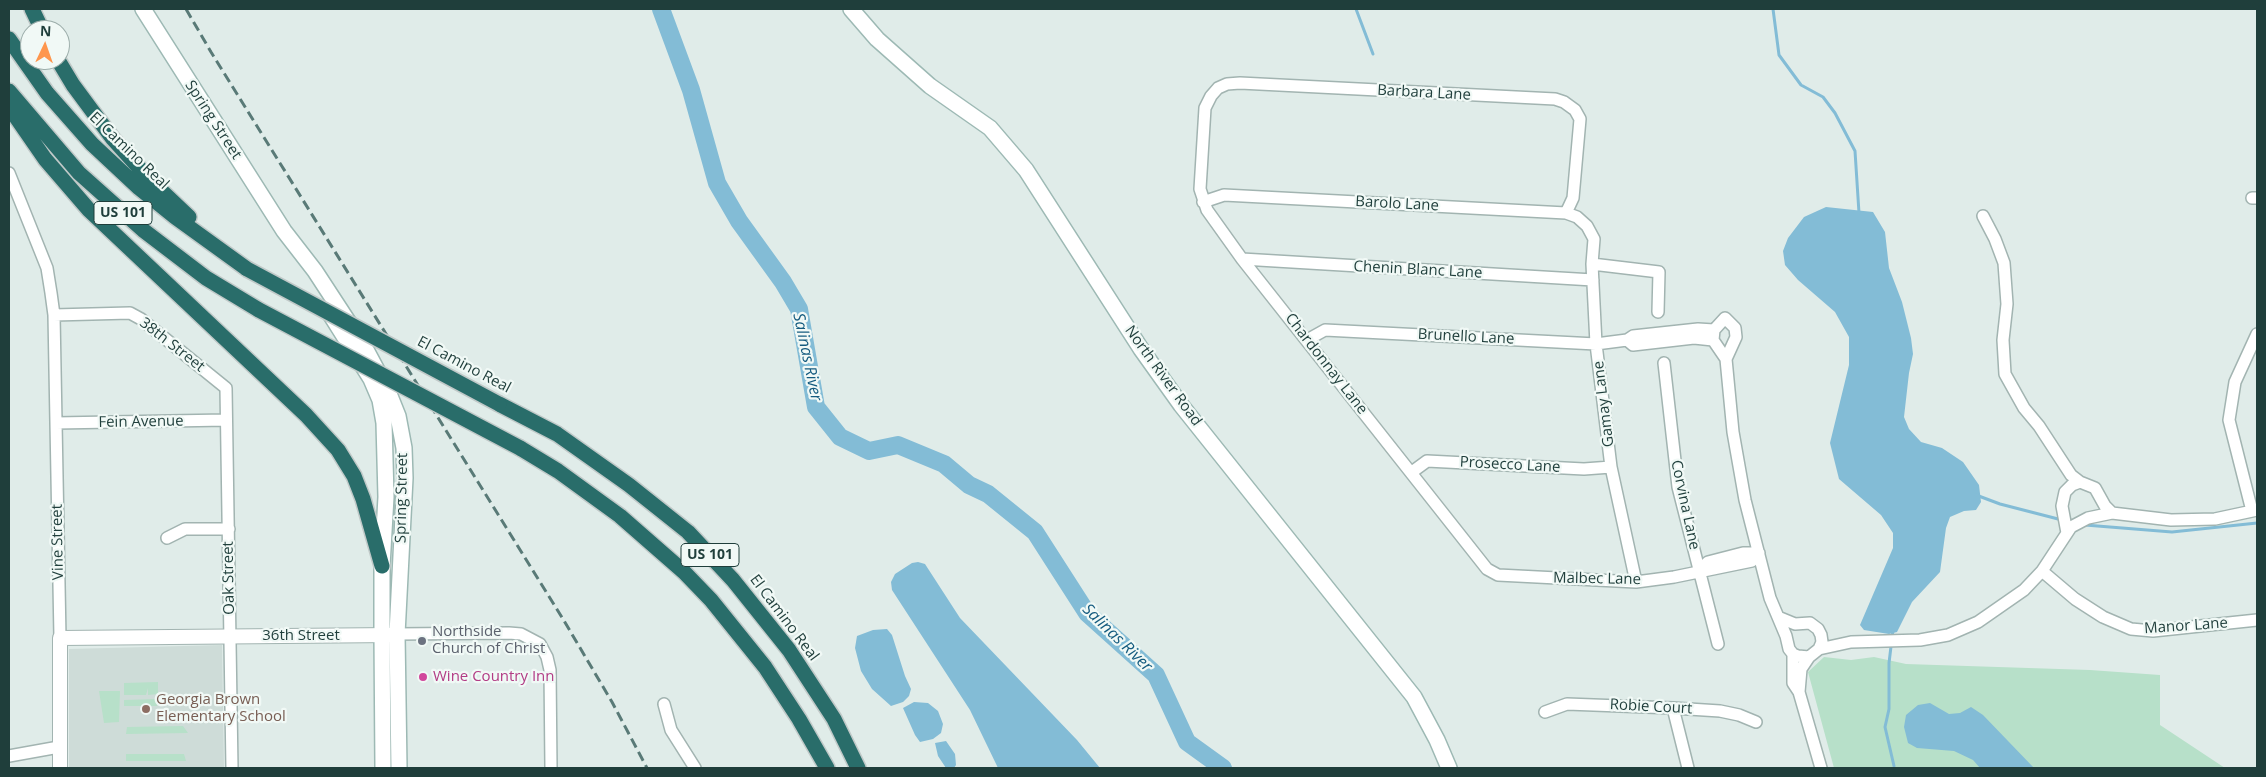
<!DOCTYPE html>
<style>
body{margin:0}
#map{position:relative;width:2266px;height:777px;overflow:hidden;background:#e0ece9;font-family:"Open Sans",sans-serif}
canvas{display:block}
.frame{position:absolute;inset:0;border:10px solid #1f3e3b;pointer-events:none}
.north{position:absolute;left:20px;top:20px;width:50px;height:50px;box-sizing:border-box;background:#f1f9f6;border:1px solid #9daeab;border-radius:50%;rotate:3deg;font-size:14px;font-weight:700;line-height:20px;text-align:center;color:#1f3e3b}
.north::after{content:'';display:block;margin:auto;width:18px;height:22px;background:#fe964d;clip-path:polygon(50% 0,100% 100%,50% 72%,0 100%)}
</style>
<div id="map">
<canvas width="2266" height="777"></canvas>
<div class="frame"></div>
<div class="north">N</div>
</div>
<script>
const ctx = document.querySelector('canvas').getContext('2d');
ctx.lineJoin = 'round';
function fill(path, color) {
  ctx.fillStyle = color;
  ctx.fill(path, 'evenodd');
}
function poly(rows) {
  const path = new Path2D();
  for (const r of rows) {
    path.moveTo(r[0], r[1]);
    for (let i = 2; i < r.length; i += 2) path.lineTo(r[i], r[i + 1]);
  }
  return path;
}
function stroke(path, color, width, dash) {
  ctx.strokeStyle = color;
  ctx.lineWidth = width;
  ctx.lineCap = dash ? 'butt' : 'round';
  ctx.setLineDash(dash || []);
  ctx.stroke(path);
}
function drawText(font, color, halo, rows, align = 'center') {
  ctx.font = font + ' "Open Sans",sans-serif';
  ctx.lineWidth = 4.5;
  ctx.setLineDash([]);
  ctx.textBaseline = 'middle';
  ctx.strokeStyle = halo;
  ctx.fillStyle = color;
  for (const [text, x, y, turn = 0] of rows) {
    ctx.save();
    ctx.translate(x, y);
    ctx.rotate((+turn || 0) * Math.PI / 180);
    ctx.textAlign = isNaN(turn) ? turn : align;
    if (halo) ctx.strokeText(text, 0, 0);
    ctx.fillText(text, 0, 0);
    ctx.restore();
  }
}
fill(poly([
 [222,645,224,768,69,768,69,649]
]), '#cedcd8');
fill(poly([
 [1824,657,1851,660,1874,657,1906,664,2090,670,2160,675,2160,725,2225,768,1834,768,1808,672],
 [158,682,158,694,148,695,148,688,146,695,124,695,124,683],
 [99,691,120,691,119,722,104,723],
 [157,699,157,706,124,706,124,700],
 [183,726,188,733,126,734,127,727],
 [184,754,186,761,126,761,126,754]
]), '#b7e0c9');
fill(poly([
 [1826,207,1873,212,1885,232,1889,268,1902,302,1911,338,1913,354,1909,373,1904,417,1909,429,1921,442,1942,448,1963,462,1979,485,1981,502,1976,510,1964,511,1950,517,1946,528,1940,572,1912,602,1897,632,1889,634,1864,630,1860,625,1893,548,1893,533,1881,515,1839,479,1830,443,1849,365,1849,337,1835,312,1798,280,1785,265,1783,251,1788,238,1804,217],
 [918,562,925,564,960,618,1077,740,1100,768,998,768,970,710,892,590,891,582,895,574,912,563],
 [887,629,892,635,905,676,911,689,909,696,903,702,891,706,872,689,861,671,855,648,857,636,873,630],
 [914,702,928,703,938,711,943,724,941,733,933,739,920,742,915,735,903,708],
 [1930,703,1949,714,1960,713,1971,707,1983,715,2034,768,1980,768,1973,760,1954,751,1917,748,1908,743,1904,727,1906,715,1918,705],
 [946,741,955,754,956,765,954,768,946,768,938,756,935,743]
]), '#83bcd6');
stroke(poly([
 [1356,9,1373,54],
 [1773,9,1779,55,1801,85,1823,97,1835,113,1855,151,1859,213],
 [1976,495,2000,504,2062,520],
 [2085,525,2172,532,2257,523],
 [1893,630,1889,663,1889,709,1885,727,1894,766]
]), '#83bcd6', 3);
stroke(poly([
 [661,9,691,90,717,183,739,221,783,282,799,309,816,407,840,437,869,451,898,445,944,464,969,485,988,494,1035,532,1087,613,1156,675,1187,742,1223,768]
]), '#83bcd6', 18);
const minor = poly([
 [9,173,47,268,51,293,54,315,60,638],
 [2252,198,2257,198],
 [1203,202,1224,195,1566,213,1577,217,1587,226,1594,239,1592,264,1596,344,1611,467,1636,582],
 [1566,213,1573,198,1580,119,1575,110,1564,102,1555,99,1240,83,1227,84,1218,88,1211,96,1205,108,1200,189,1207,210,1242,259,1487,569,1498,575,1636,582,1674,577,1752,561,1759,553],
 [1983,216,1995,239,2004,263,2007,304,2003,340,2005,374,2024,408,2039,426,2071,475,2080,482],
 [1242,259,1593,280],
 [1592,264,1659,272,1658,312],
 [54,315,130,313,141,319,226,388,232,768],
 [1307,340,1325,330,1596,344,1627,340,1633,336,1698,329,1714,330],
 [1627,340,1633,345,1694,338,1713,340],
 [1726,359,1736,337,1735,328,1725,318,1714,330,1713,340,1726,359,1733,432,1745,500,1770,598,1786,636,1789,649,1793,654,1798,656,1809,657],
 [1664,363,1678,487,1718,644],
 [56,423,226,420],
 [1412,472,1427,461,1584,469,1611,467],
 [2252,511,2229,420,2235,382,2257,334],
 [2067,533,2062,506,2065,492,2072,485,2080,482,2095,488,2105,506,2112,513],
 [167,538,185,529,229,529],
 [1700,570,1708,562,1743,553,1759,553],
 [2042,571,2075,599,2103,617,2131,629,2153,631,2257,620],
 [1778,617,1795,624,1810,623,1818,629,1821,635,1822,642,1819,649,1809,657,1801,669,1799,692],
 [397,634,509,633,521,634,540,644,547,657,550,670,551,768],
 [1819,649,1851,642,1920,640,1948,635,1978,622,2024,590,2042,571,2071,527,2088,518,2112,513,2171,520,2215,519,2257,510],
 [1793,654,1793,683,1799,692,1821,768],
 [664,704,671,730,695,768],
 [1673,708,1688,768],
 [1545,712,1567,704,1673,708,1720,711,1739,715,1756,722],
 [9,756,59,747]
]);
const tertiary = poly([
 [60,768,60,638,394,635]
]);
const secondary = poly([
 [143,9,284,231,315,271,364,346,388,391,398,416,404,448,405,478,397,634,399,768],
 [851,9,877,39,930,86,990,128,1026,170,1141,349,1181,405,1414,697,1437,740,1449,768],
 [327,309,371,379,380,400,384,423,386,497,382,566,382,635,383,768]
]);
const motorway = poly([
 [32,9,42,30],
 [9,39,47,93,92,144,139,188,175,217,247,269],
 [58,60,73,85,113,139,152,182,189,217],
 [9,91,79,173,143,230,206,278,259,310],
 [9,107,45,159,89,210,306,415,338,450,354,476,363,499,382,566],
 [499,404,557,434,629,485,688,532,733,580,789,650,834,719,858,768],
 [520,448,558,471,620,516,684,572,711,600,765,667,799,719,827,768]
]);
stroke(minor, '#a2b4b1', 14);
stroke(tertiary, '#a2b4b1', 16);
stroke(secondary, '#9db9b4', 18);
stroke(motorway, '#c0c9c8', 18);
stroke(minor, '#fff', 11);
stroke(tertiary, '#fff', 14);
stroke(secondary, '#fff', 15);
stroke(motorway, '#296d6a', 15);
stroke(poly([
 [186,9,211,52,563,619,612,702,647,768]
]), '#597a77', 3, [10, 5]);
const motorwayBridge = poly([
 [247,269,499,404],
 [259,310,520,448]
]);
stroke(motorwayBridge, '#c0c9c8', 18, []);
stroke(motorwayBridge, '#296d6a', 15);
for (const [x, y, r, color] of [
 [422,641,5,"#6b7280"],
 [423,677,5,"#d1479c"],
 [146,709,5,"#8d6e63"]
]) {
  const dot = new Path2D();
  dot.arc(x, y, r, 0, 2 * Math.PI);
  ctx.fillStyle = color;
  ctx.fill(dot);
  stroke(dot, '#f1f9f6', 2);
}
for (const [x, y, w] of [
 [123,213,58],
 [710,555,58]
]) {
  const box = new Path2D();
  box.roundRect(x - w / 2, y - 11.5, w, 23, 4);
  ctx.fillStyle = '#f1f9f6';
  ctx.fill(box);
  stroke(box, '#1f3e3b', 1);
}
drawText('bold 14px', '#1f3e3b', null, [
 ["US 101",123,213],
 ["US 101",710,555]
]);
drawText('15px', '#1f3e3b', '#f1f9f6', [
 ["Barbara Lane",1424,93,3],
 ["Spring Street",213,120,57],
 ["El Camino Real",129,151,44],
 ["Barolo Lane",1397,204,3],
 ["Chenin Blanc Lane",1418,270,3],
 ["Brunello Lane",1466,337,3],
 ["38th Street",172,345,38],
 ["Chardonnay Lane",1326,364,52],
 ["El Camino Real",464,365,28],
 ["North River Road",1163,376,54],
 ["Gamay Lane",1604,404,-97],
 ["Fein Avenue",141,422,-1],
 ["Prosecco Lane",1510,465,3],
 ["Spring Street",402,498,-89],
 ["Corvina Lane",1685,505,78],
 ["Vine Street",58,542,-91],
 ["Oak Street",229,578,-91],
 ["Malbec Lane",1597,579,1],
 ["El Camino Real",784,618,53],
 ["Manor Lane",2186,626,-4],
 ["36th Street",301,636],
 ["Robie Court",1651,707,3]
]);
drawText('15px', '#5b616d', '#f1f9f6', [
 ["Northside",432,632],
 ["Church of Christ",432,649]
], 'left');
drawText('15px', '#b23c85', '#f1f9f6', [
 ["Wine Country Inn",433,677]
], 'left');
drawText('15px', '#785e54', '#f1f9f6', [
 ["Georgia Brown",156,700],
 ["Elementary School",156,717]
], 'left');
drawText('italic 16px', '#145b7f', '#f1f9f6', [
 ["Salinas River",807,357,78],
 ["Salinas River",1117,638,44]
]);
</script>
